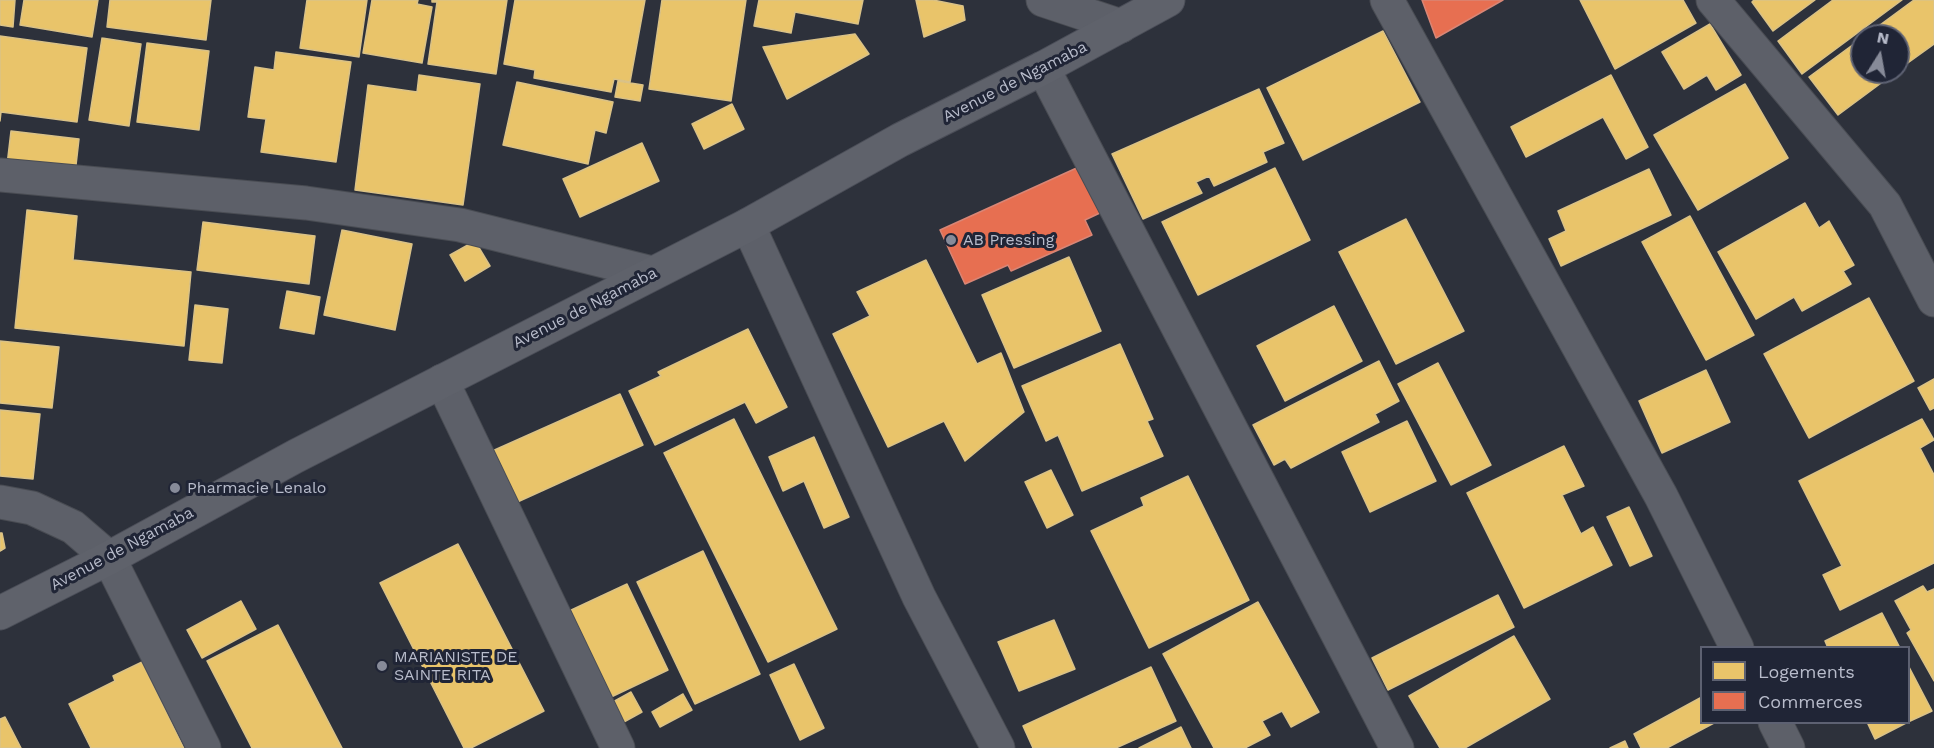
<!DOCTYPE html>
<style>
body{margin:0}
#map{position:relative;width:1934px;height:748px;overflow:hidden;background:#2d313b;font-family:"Work Sans",sans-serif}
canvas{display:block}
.legend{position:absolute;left:1700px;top:646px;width:210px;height:78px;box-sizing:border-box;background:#202536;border:2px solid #5d6172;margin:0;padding:8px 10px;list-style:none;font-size:18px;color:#b8bccb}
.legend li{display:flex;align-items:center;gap:12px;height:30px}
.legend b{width:30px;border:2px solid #5d6172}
.north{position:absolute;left:1850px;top:24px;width:60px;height:60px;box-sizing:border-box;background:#202536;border:2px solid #5d6172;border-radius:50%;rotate:11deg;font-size:16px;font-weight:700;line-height:24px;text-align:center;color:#b8bccb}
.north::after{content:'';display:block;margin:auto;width:21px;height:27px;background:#878b99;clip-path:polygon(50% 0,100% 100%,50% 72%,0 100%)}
</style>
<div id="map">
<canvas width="1934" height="748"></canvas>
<ul class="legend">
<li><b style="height:16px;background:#e9c46a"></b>Logements</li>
<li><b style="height:16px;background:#e76f51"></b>Commerces</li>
</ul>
<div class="north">N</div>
</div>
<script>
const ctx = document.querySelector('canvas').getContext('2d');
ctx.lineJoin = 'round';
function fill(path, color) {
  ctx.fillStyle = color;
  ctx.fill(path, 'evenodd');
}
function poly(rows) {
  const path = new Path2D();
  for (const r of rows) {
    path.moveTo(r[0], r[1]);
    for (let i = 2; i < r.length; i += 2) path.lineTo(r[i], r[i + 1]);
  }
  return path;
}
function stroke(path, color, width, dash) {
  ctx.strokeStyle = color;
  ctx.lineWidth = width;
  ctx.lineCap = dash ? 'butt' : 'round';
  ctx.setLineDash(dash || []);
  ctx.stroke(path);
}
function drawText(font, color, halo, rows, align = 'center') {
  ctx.font = font + ' "Work Sans",sans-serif';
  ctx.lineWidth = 6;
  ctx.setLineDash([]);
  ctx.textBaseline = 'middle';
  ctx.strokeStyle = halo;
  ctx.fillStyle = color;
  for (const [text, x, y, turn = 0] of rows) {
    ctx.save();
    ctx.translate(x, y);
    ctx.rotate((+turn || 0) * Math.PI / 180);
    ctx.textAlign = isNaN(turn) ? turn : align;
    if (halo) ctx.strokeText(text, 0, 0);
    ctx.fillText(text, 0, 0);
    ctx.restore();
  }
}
const homes = poly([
 [0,0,15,0,13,27,0,25,0,0],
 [24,0,98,0,92,37,20,25,24,0],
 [110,0,211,0,206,40,107,27,110,0],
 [307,0,367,0,359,57,300,48,307,0],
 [372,0,418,0,417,4,432,7,422,63,363,53,372,0],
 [432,0,507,0,496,74,428,64,437,2,432,2,432,0],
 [515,0,645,0,630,82,614,79,611,92,534,78,535,70,504,64,515,0],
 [662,0,746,0,731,101,649,89,662,0],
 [759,0,863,0,858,24,795,12,791,33,754,26,759,0],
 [916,0,933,0,963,6,965,20,924,37,916,0],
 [1580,0,1683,0,1696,23,1615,69,1580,0],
 [1754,0,1815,0,1773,31,1752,2,1754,0],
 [1833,0,1902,0,1802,74,1778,41,1833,0],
 [1914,0,1934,0,1934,44,1898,70,1898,36,1865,36,1914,0],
 [1710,24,1741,75,1716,90,1707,75,1684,89,1662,52,1710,24],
 [1383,31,1420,102,1303,160,1267,88,1383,31],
 [855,34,869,54,787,99,763,47,855,34],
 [0,36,87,48,77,122,1,112,0,121,0,36],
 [102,38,141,44,129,126,89,120,102,38],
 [1862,38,1862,72,1896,72,1838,115,1809,77,1862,38],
 [147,43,209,51,199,130,137,122,147,43],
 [276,52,351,62,336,162,261,152,266,119,248,117,255,67,274,70,276,52],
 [419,75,480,84,463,205,355,190,368,85,417,92,419,75],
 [1611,75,1648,147,1626,159,1603,117,1526,157,1511,127,1611,75],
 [618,81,643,85,640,101,615,97,618,81],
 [517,82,613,102,606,133,595,130,588,164,503,145,517,82],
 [1745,84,1788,158,1698,210,1654,135,1745,84],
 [1259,89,1284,143,1263,152,1267,162,1214,186,1209,176,1196,182,1202,193,1143,219,1112,154,1259,89],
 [732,104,744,129,704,149,692,124,732,104],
 [11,131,79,139,75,174,7,165,11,131],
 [642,143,659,181,580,217,563,179,642,143],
 [1275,168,1310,240,1198,295,1162,222,1275,168],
 [1649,169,1671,215,1561,266,1549,239,1566,231,1558,211,1649,169],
 [1805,203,1819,228,1829,221,1854,265,1843,271,1851,284,1802,311,1794,297,1756,319,1718,252,1805,203],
 [27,210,77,216,73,260,191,272,184,346,15,328,27,210],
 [1690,216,1754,335,1706,360,1642,242,1690,216],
 [1406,219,1464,331,1396,364,1339,252,1406,219],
 [203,222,315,236,309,284,197,270,203,222],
 [342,230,412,244,395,330,324,315,342,230],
 [475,241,490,266,465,281,450,255,475,241],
 [1069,257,1101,331,1014,368,982,295,1069,257],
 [926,260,977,364,1001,353,1024,412,965,461,944,421,888,447,833,334,870,316,857,292,926,260],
 [287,291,320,297,314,334,280,328,287,291],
 [1869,298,1914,381,1809,438,1764,354,1869,298],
 [195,305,228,309,222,363,189,360,195,305],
 [1334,306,1362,361,1285,401,1257,346,1334,306],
 [748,329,787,407,756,423,745,402,655,445,629,391,661,376,658,372,748,329],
 [0,341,59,347,52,408,0,403,0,341],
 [1120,344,1153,419,1147,421,1163,456,1082,491,1058,435,1046,441,1022,386,1120,344],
 [1379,361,1399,401,1375,414,1379,422,1291,468,1285,459,1274,465,1253,425,1379,361],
 [1438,363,1491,465,1451,485,1398,384,1438,363],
 [1706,370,1730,422,1662,453,1639,401,1706,370],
 [1934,379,1934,408,1930,410,1918,388,1934,379],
 [620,394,643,445,513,504,490,452,620,394],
 [0,410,40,414,33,479,0,476,0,410],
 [734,419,837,629,768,662,664,453,734,419],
 [1922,419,1934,440,1920,448,1934,475,1934,563,1840,610,1823,575,1842,566,1799,481,1922,419],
 [1407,421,1436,481,1370,512,1342,452,1407,421],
 [814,437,849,517,824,528,804,481,783,491,769,457,814,437],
 [1564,446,1584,486,1562,495,1581,534,1593,527,1612,565,1524,608,1467,493,1564,446],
 [1051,470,1073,515,1047,528,1025,482,1051,470],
 [1188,476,1249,600,1149,648,1091,531,1144,506,1141,498,1188,476],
 [1629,507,1652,556,1630,566,1607,517,1629,507],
 [0,533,2,533,5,548,0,551,0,533],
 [458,544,544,711,471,748,464,748,380,583,458,544],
 [703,551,760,674,695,704,637,582,703,551],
 [627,584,668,670,609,698,567,612,627,584],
 [1923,586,1927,592,1934,589,1934,681,1907,633,1911,630,1895,601,1923,586],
 [1498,595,1514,627,1388,690,1372,658,1498,595],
 [241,601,256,629,202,658,187,630,241,601],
 [1258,602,1319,712,1291,727,1282,711,1262,721,1270,735,1245,748,1214,748,1163,654,1258,602],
 [1882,613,1900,648,1828,648,1825,641,1882,613],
 [1054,620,1075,669,1019,691,998,642,1054,620],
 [278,625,342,748,252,748,207,661,278,625],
 [1514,636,1550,699,1465,748,1440,748,1409,696,1514,636],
 [142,662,184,748,91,748,69,704,115,681,113,676,142,662],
 [794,664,824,728,800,740,770,675,794,664],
 [1908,665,1932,711,1908,722,1908,665],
 [1151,667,1176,721,1116,748,1033,748,1023,726,1151,667],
 [631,692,642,712,622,723,611,703,631,692],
 [683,694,692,710,660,727,652,712,683,694],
 [1700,698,1702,722,1714,723,1667,748,1641,748,1634,734,1700,698],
 [5,717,21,748,0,748,0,719,5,717],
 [1867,722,1908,722,1875,739,1867,722],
 [1181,727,1191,748,1139,748,1181,727],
 [1625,741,1628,748,1610,748,1625,741]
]);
fill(homes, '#e9c46a');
stroke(homes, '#dac287', 1.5);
const shops = poly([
 [1422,0,1503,0,1436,38,1422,0],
 [1081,166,1102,212,1085,220,1092,235,1011,271,1008,265,965,284,940,230,1081,166]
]);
fill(shops, '#e76f51');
stroke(shops, '#d98676', 1.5);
const minor = poly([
 [1043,0,1121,26],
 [1387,0,1661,496,1737,648],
 [1713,0,1885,205,1934,300],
 [1043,68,1397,748],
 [0,175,306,203,460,225,652,273],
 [748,225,919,597,998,748],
 [442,381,618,748],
 [0,502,32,508,73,527,109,558,204,748],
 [1775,722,1788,748]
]);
const major = poly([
 [0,613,109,558,296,456,748,225,900,140,1043,68,1168,0]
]);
stroke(minor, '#494c53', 35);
stroke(major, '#4b4e58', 35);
stroke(minor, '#5d6069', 33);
stroke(major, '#5f626b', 33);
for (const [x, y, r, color] of [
 [951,240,6,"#878b99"],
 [175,488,6,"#878b99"],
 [382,666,6,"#878b99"]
]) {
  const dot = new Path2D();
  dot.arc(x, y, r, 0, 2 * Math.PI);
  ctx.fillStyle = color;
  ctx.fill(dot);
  stroke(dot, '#202536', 2);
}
drawText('16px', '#b8bccb', '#202536', [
 ["Avenue de Ngamaba",1015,82,-27],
 ["Avenue de Ngamaba",585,308,-27],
 ["Avenue de Ngamaba",122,549,-28]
]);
drawText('16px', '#b8bccb', '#202536', [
 ["AB Pressing",963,240],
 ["Pharmacie Lenalo",187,488],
 ["MARIANISTE DE",394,657],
 ["SAINTE RITA",394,675]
], 'left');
</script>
